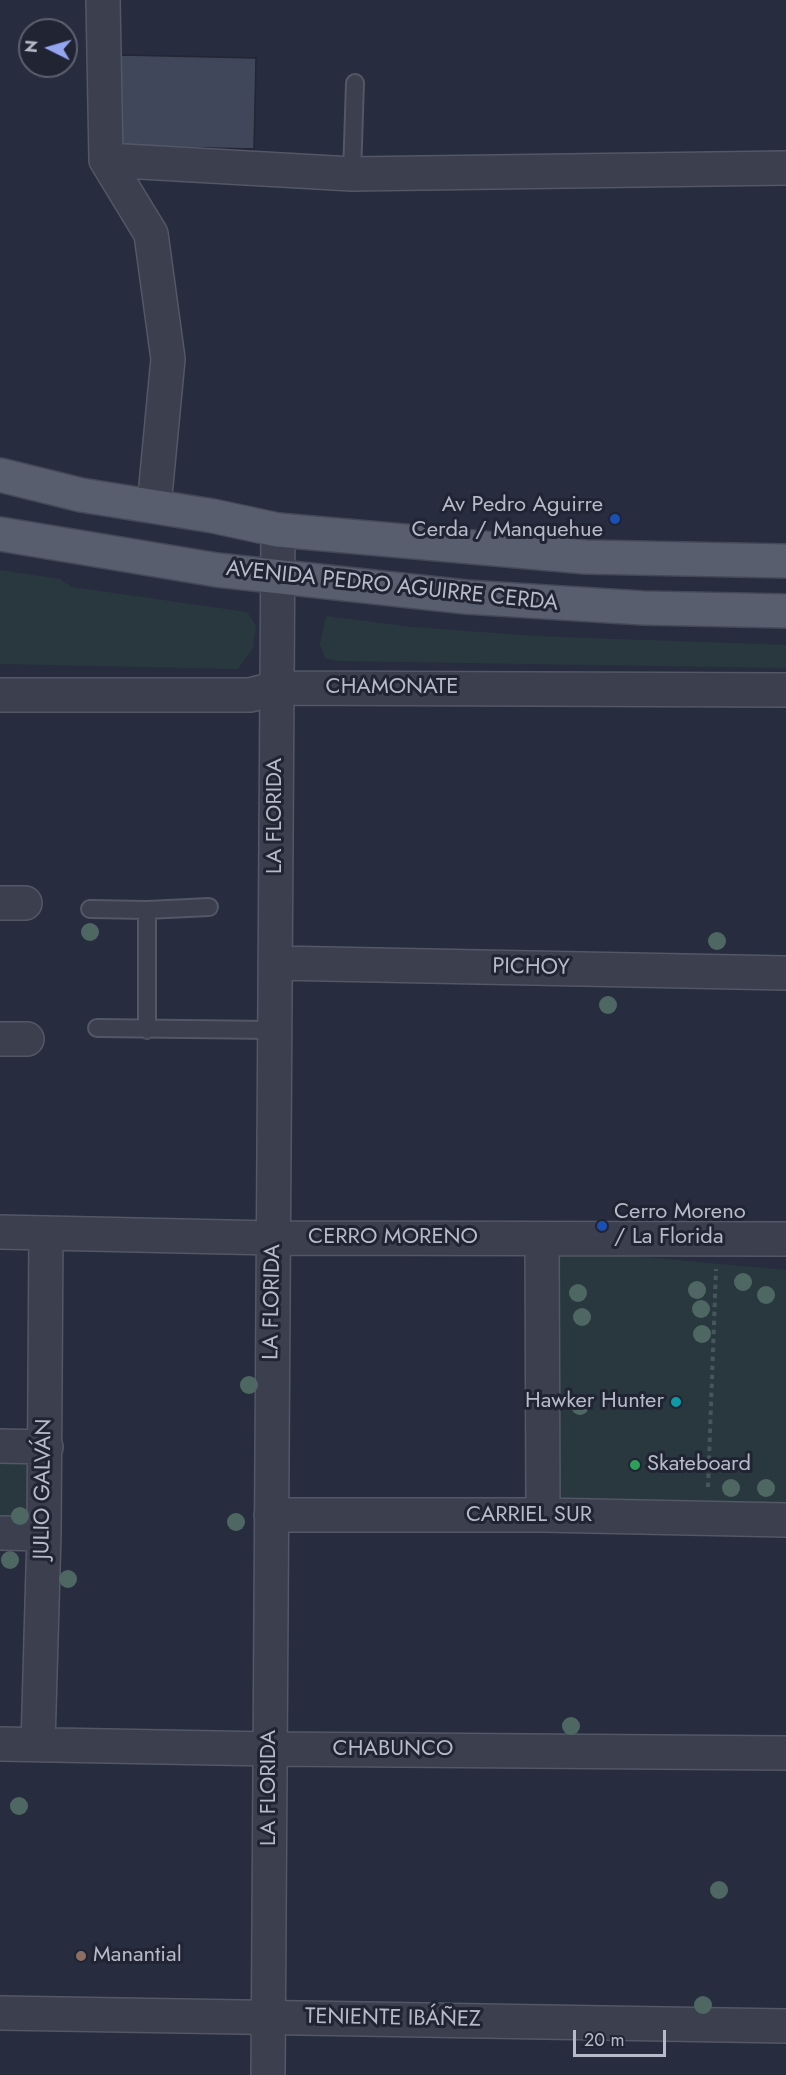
<!DOCTYPE html>
<meta charset="utf-8">
<style>
body{margin:0}
#map{position:relative;width:786px;height:2075px;overflow:hidden;background:#272c3e;font-family:Jost,sans-serif}
canvas{display:block}
.north{position:absolute;left:18px;top:18px;width:60px;height:60px;box-sizing:border-box;background:#202433;border:2px solid #5c606f;border-radius:50%;rotate:275deg;font-size:16px;font-weight:700;line-height:24px;text-align:center;color:#b7bbc9}
.north::after{content:'';display:block;margin:auto;width:21px;height:27px;background:#95a6f1;clip-path:polygon(50% 0,100% 100%,50% 72%,0 100%)}
.scale{position:absolute;left:573px;top:2030px;width:93px;height:27px;box-sizing:border-box;border:3px solid #b7bbc9;border-top:0;padding-left:8px;font-size:18px;line-height:21px;white-space:nowrap;color:#b7bbc9;-webkit-text-stroke:4px #202433;paint-order:stroke}
</style>
<div id="map">
<canvas width="786" height="2075"></canvas>
<div class="north">N</div>
<div class="scale">20 m</div>
</div>
<script>
const ctx = document.querySelector('canvas').getContext('2d');
ctx.lineJoin = 'round';
function fill(path, color) {
  ctx.fillStyle = color;
  ctx.fill(path, 'evenodd');
}
function poly(rows) {
  const path = new Path2D();
  for (const r of rows) {
    path.moveTo(r[0], r[1]);
    for (let i = 2; i < r.length; i += 2) path.lineTo(r[i], r[i + 1]);
  }
  return path;
}
function stroke(path, color, width, dash) {
  ctx.strokeStyle = color;
  ctx.lineWidth = width;
  ctx.lineCap = dash ? 'butt' : 'round';
  ctx.setLineDash(dash || []);
  ctx.stroke(path);
}
function drawText(font, color, halo, rows, align = 'center') {
  ctx.font = font + ' Jost,sans-serif';
  ctx.lineWidth = 6;
  ctx.setLineDash([]);
  ctx.textBaseline = 'middle';
  ctx.strokeStyle = halo;
  ctx.fillStyle = color;
  for (const [text, x, y, turn = 0] of rows) {
    ctx.save();
    ctx.translate(x, y);
    ctx.rotate((+turn || 0) * Math.PI / 180);
    ctx.textAlign = isNaN(turn) ? turn : align;
    if (halo) ctx.strokeText(text, 0, 0);
    ctx.fillText(text, 0, 0);
    ctx.restore();
  }
}
fill(poly([
 [0,570,60,579,72,587,247,612,256,625,253,648,238,669,0,664],
 [326,616,413,627,536,636,786,645,786,668,338,661,325,658,320,644],
 [557,1249,786,1270,786,1504,553,1502],
 [0,1459,33,1459,34,1522,0,1522]
]), '#29383f');
const building = poly([
 [121,55,256,58,254,149,119,146,121,55]
]);
fill(building, '#41475b');
stroke(building, '#222635', 1.5);
const lane = poly([
 [352,174,355,83],
 [90,909,147,910,209,907],
 [147,910,147,1030],
 [97,1028,274,1030]
]);
const street = poly([
 [103,0,106,160,151,234,168,359,154,506],
 [106,160,352,174,786,168],
 [0,695,250,695,277,688,786,690],
 [0,903,25,903],
 [275,963,786,973],
 [0,1039,27,1039],
 [0,1232,273,1238,786,1239],
 [542,1239,543,1515],
 [0,1446,46,1447],
 [271,1515,543,1515,786,1520],
 [0,1533,44,1534],
 [0,1744,270,1749,786,1753],
 [38,1744,44,1534,46,1233],
 [0,2013,786,2026],
 [268,2075,278,530]
]);
const primary = poly([
 [0,475,81,495,213,516,278,530,586,557,786,561],
 [0,534,217,570,466,597,643,608,786,611]
]);
stroke(lane, '#535766', 20);
stroke(street, '#535766', 36);
stroke(primary, '#444857', 36);
stroke(poly([
 [708,1487,716,1269]
]), '#47555c', 4, [4.5, 4.5]);
stroke(lane, '#3b3f4e', 16);
stroke(street, '#3b3f4e', 33);
stroke(primary, '#595e6e', 33);
ctx.fillStyle = '#4f6763';
for (const [x, y] of [
 [90,932],
 [717,941],
 [608,1005],
 [743,1282],
 [697,1290],
 [578,1293],
 [766,1295],
 [701,1309],
 [582,1317],
 [702,1334],
 [249,1385],
 [580,1406],
 [731,1488],
 [766,1488],
 [20,1516],
 [236,1522],
 [10,1560],
 [68,1579],
 [571,1726],
 [19,1806],
 [719,1890],
 [703,2005]
]) {
  ctx.beginPath();
  ctx.arc(x, y, 9, 0, 2 * Math.PI);
  ctx.fill();
}
for (const [x, y, r, color] of [
 [615,519,6,"#1a4fb4"],
 [602,1226,6,"#1a4fb4"],
 [676,1402,6,"#0f9aa8"],
 [635,1465,6,"#2e9e5b"],
 [81,1956,6,"#8d6e63"]
]) {
  const dot = new Path2D();
  dot.arc(x, y, r, 0, 2 * Math.PI);
  ctx.fillStyle = color;
  ctx.fill(dot);
  stroke(dot, '#202433', 2);
}
drawText('22px', '#b7bbc9', '#202433', [
 ["Av Pedro Aguirre",603,506,"right"],
 ["Cerda / Manquehue",603,531,"right"],
 ["Cerro Moreno",614,1213],
 ["/ La Florida",614,1238],
 ["Hawker Hunter",664,1402,"right"],
 ["Skateboard",647,1465],
 ["Manantial",93,1956]
], 'left');
drawText('22px', '#b7bbc9', '#202433', [
 ["AVENIDA PEDRO AGUIRRE CERDA",392,587,6],
 ["CHAMONATE",392,688],
 ["LA FLORIDA",276,816,-90],
 ["PICHOY",531,968,1],
 ["CERRO MORENO",393,1238],
 ["LA FLORIDA",273,1302,-89],
 ["JULIO GALVÁN",44,1489,-89],
 ["CARRIEL SUR",529,1516],
 ["CHABUNCO",393,1750],
 ["LA FLORIDA",270,1788,-90],
 ["TENIENTE IBÁÑEZ",393,2019,1]
]);
</script>
